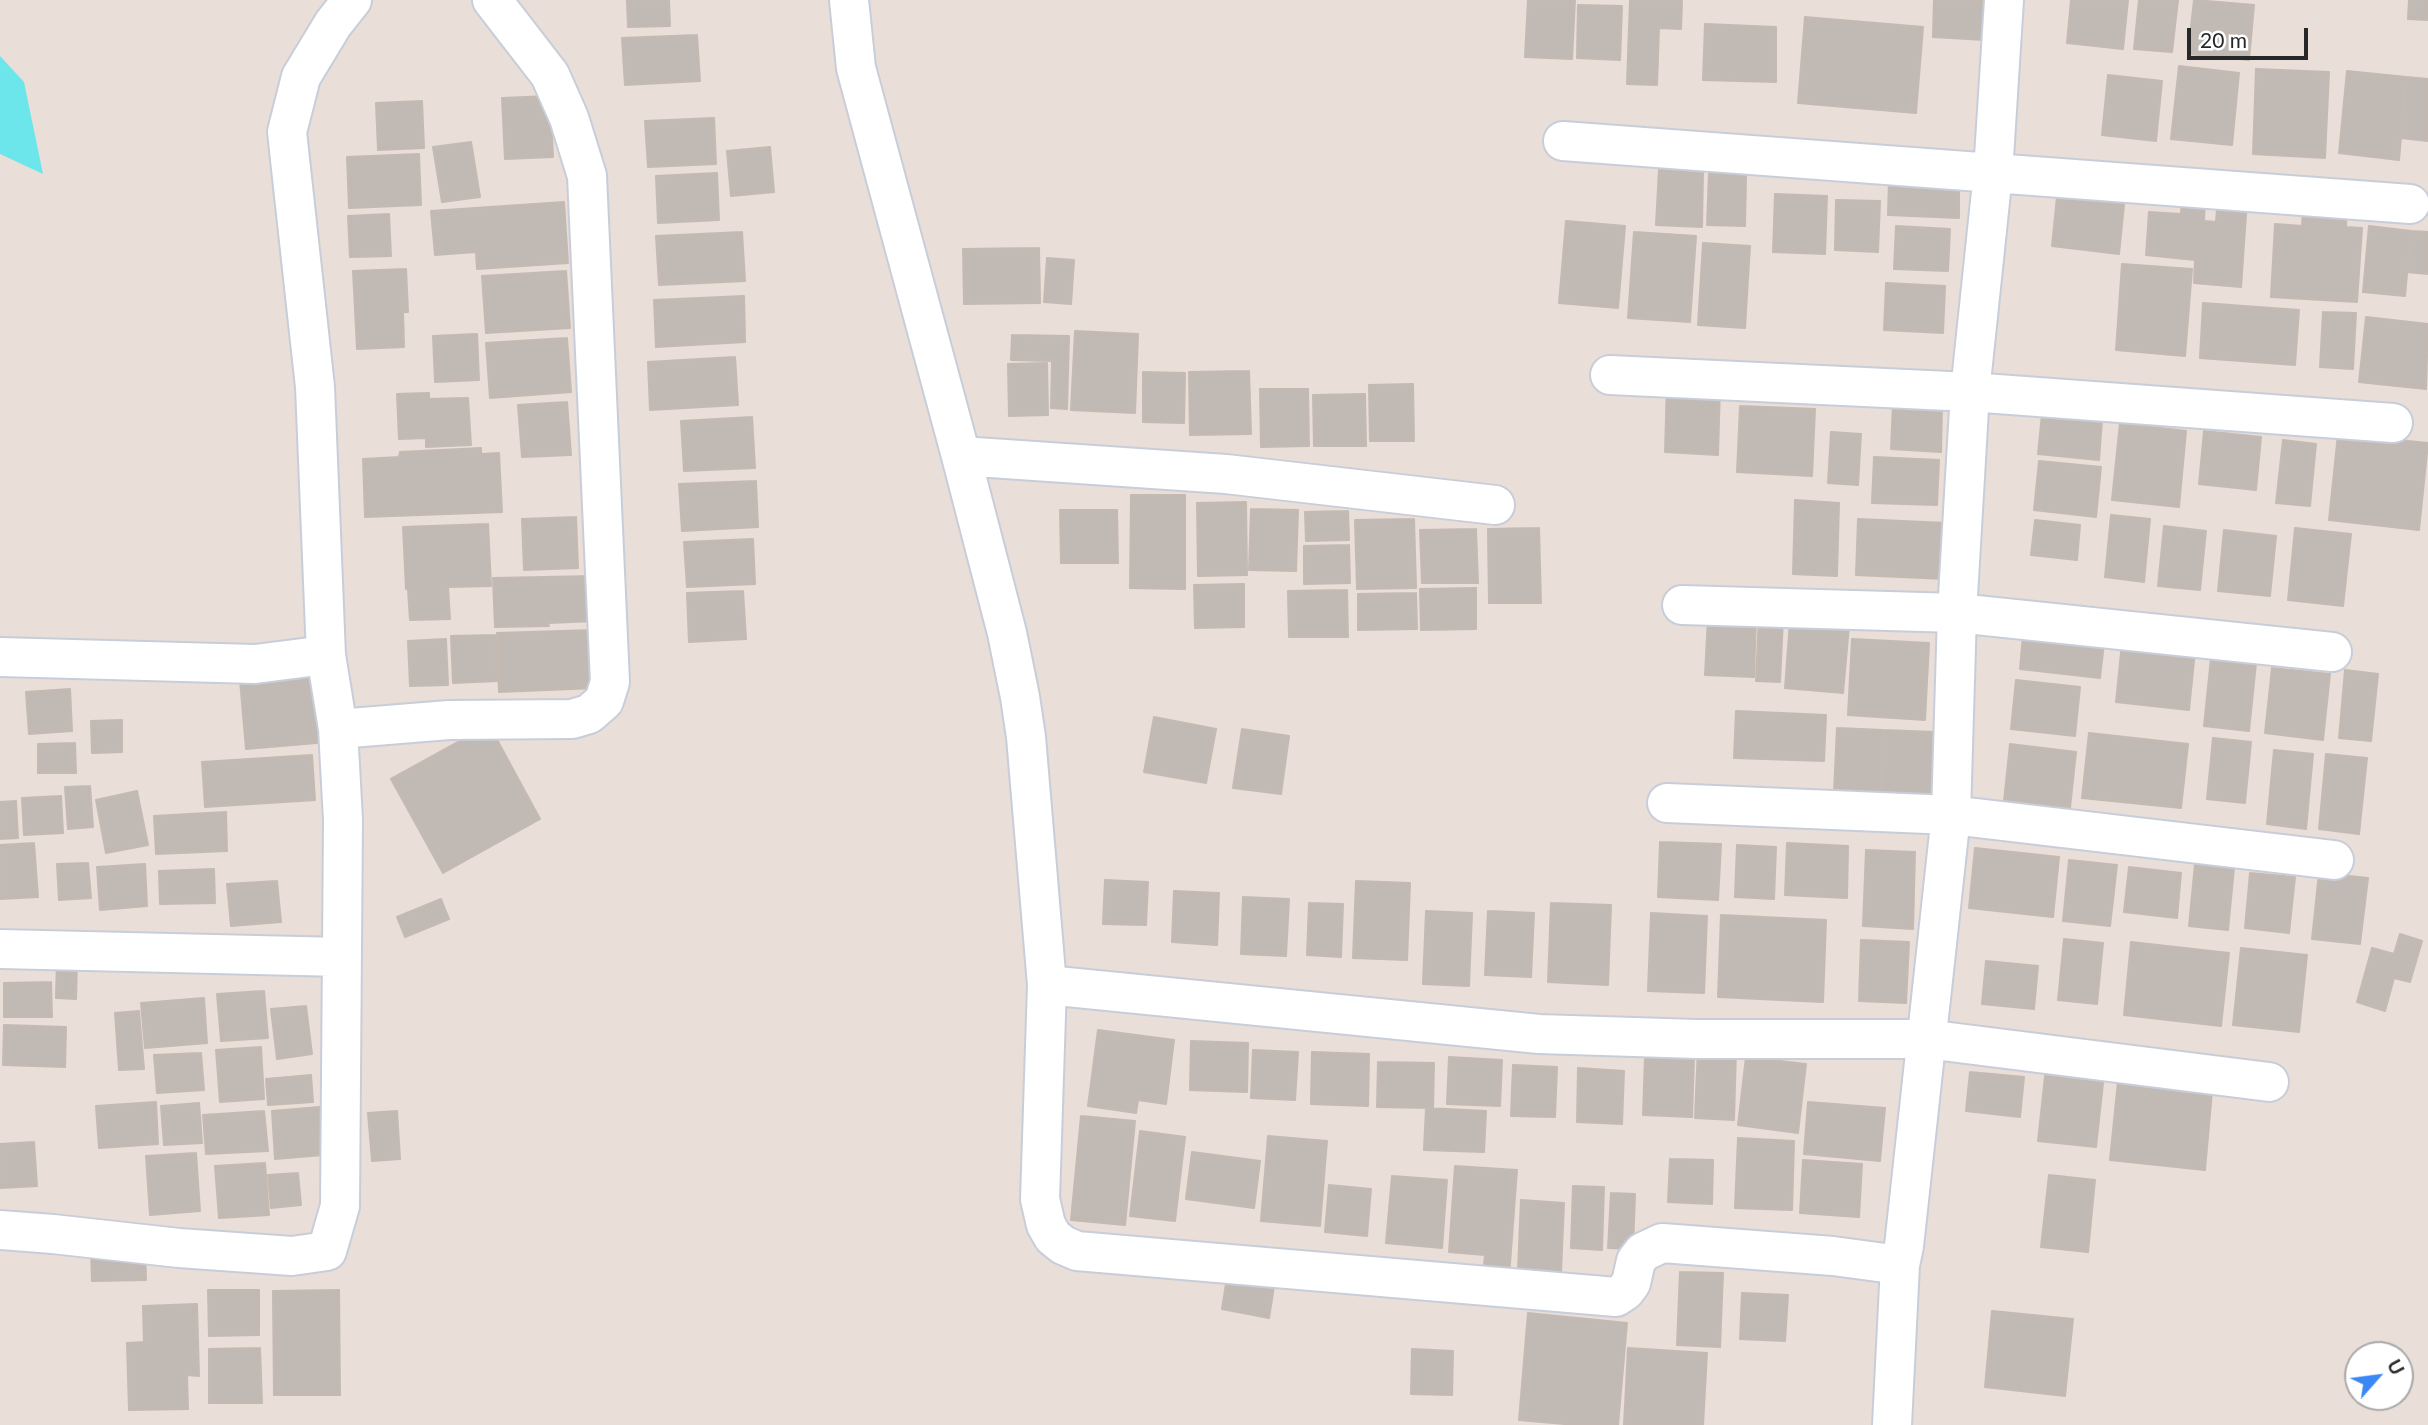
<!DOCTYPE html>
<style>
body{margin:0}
#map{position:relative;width:2428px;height:1425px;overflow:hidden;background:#e9ded8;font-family:Lato,sans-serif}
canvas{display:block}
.north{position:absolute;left:2344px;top:1341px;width:70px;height:70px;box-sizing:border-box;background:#fff;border:2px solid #a9a9a9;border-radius:50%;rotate:62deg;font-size:19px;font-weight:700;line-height:28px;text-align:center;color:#272727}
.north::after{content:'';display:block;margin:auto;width:24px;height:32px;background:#3a88f5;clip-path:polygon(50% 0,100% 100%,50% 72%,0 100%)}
.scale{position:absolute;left:2187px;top:28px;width:121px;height:32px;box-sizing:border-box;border:4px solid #272727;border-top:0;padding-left:9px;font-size:21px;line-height:24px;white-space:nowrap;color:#272727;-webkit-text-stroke:5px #fff;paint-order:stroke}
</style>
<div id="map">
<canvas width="2428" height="1425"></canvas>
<div class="north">U</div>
<div class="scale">20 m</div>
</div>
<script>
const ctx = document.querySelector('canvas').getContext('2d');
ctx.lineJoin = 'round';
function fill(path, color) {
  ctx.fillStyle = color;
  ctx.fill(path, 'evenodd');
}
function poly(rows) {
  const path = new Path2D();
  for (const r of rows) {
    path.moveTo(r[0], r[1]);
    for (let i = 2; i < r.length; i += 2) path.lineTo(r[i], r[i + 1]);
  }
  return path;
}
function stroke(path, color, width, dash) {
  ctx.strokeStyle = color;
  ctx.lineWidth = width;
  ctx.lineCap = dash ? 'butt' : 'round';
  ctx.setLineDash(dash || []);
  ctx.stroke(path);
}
fill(poly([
 [0,56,24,82,43,174,0,154]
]), '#6ce6ea');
const building = poly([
 [627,0,669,0,670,26,628,27,627,0],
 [1528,0,1575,0,1572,59,1525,57,1528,0],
 [1630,0,1682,1,1681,29,1659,28,1657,85,1627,84,1630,0],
 [1934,0,1986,0,1985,40,1933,37,1934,0],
 [2071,0,2128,0,2123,49,2067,43,2071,0],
 [2139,0,2178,0,2172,52,2134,49,2139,0],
 [2194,0,2254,5,2249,60,2188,54,2194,0],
 [2409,0,2428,0,2428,20,2408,19,2409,0],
 [1578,5,1622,6,1620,60,1577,58,1578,5],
 [1805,17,1923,27,1916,113,1798,103,1805,17],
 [1705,24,1776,27,1776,82,1703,80,1705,24],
 [697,35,700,81,625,85,622,38,697,35],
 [2179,66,2239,73,2232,145,2171,139,2179,66],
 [2256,69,2329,72,2325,158,2253,154,2256,69],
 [2347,71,2406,77,2399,160,2339,153,2347,71],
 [2108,75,2162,81,2156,141,2102,135,2108,75],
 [2406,77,2428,79,2428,141,2401,138,2406,77],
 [550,96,553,157,505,159,502,98,550,96],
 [422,101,424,148,378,150,376,103,422,101],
 [714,118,716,164,648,167,645,121,714,118],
 [471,142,480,197,442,202,433,147,471,142],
 [770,147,774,192,731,196,727,151,770,147],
 [419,154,421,205,349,208,347,157,419,154],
 [1659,169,1703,171,1702,227,1656,225,1659,169],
 [717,173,719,220,658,223,656,176,717,173],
 [1709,173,1746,175,1745,226,1707,225,1709,173],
 [1889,181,1959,184,1959,218,1888,215,1889,181],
 [2058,187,2125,195,2119,254,2052,246,2058,187],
 [1775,194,1827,196,1825,254,1773,252,1775,194],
 [2182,194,2205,196,2204,221,2216,222,2218,197,2247,200,2241,287,2194,283,2195,260,2146,255,2149,212,2181,214,2182,194],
 [1836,200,1880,201,1878,252,1835,250,1836,200],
 [564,202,568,263,477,269,476,252,435,255,431,211,564,202],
 [2303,206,2347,208,2346,227,2362,228,2357,302,2271,297,2275,224,2302,226,2303,206],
 [389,214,391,256,350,257,348,216,389,214],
 [1566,221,1625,226,1618,308,1559,303,1566,221],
 [1896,226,1950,229,1948,271,1894,269,1896,226],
 [2369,226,2411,231,2405,296,2363,292,2369,226],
 [2411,231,2428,232,2428,274,2407,272,2411,231],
 [742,232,745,281,659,285,656,236,742,232],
 [1634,232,1696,236,1690,322,1628,318,1634,232],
 [1703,243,1750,246,1745,328,1698,325,1703,243],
 [1039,248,1040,303,964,304,963,249,1039,248],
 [1047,258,1074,260,1071,304,1044,302,1047,258],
 [2122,264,2192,269,2185,356,2116,350,2122,264],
 [406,269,408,312,403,312,404,347,357,349,353,271,406,269],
 [566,271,570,328,486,333,482,276,566,271],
 [1886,283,1945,286,1943,333,1884,330,1886,283],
 [744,296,745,342,656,347,654,300,744,296],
 [2203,303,2299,310,2295,365,2200,358,2203,303],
 [2323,312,2356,313,2353,369,2320,367,2323,312],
 [2366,317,2428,324,2426,389,2359,382,2366,317],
 [1075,331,1138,334,1135,413,1071,410,1075,331],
 [477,334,479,380,435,382,433,336,477,334],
 [1012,335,1069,336,1067,409,1051,408,1052,361,1011,360,1012,335],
 [567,338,571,392,490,398,486,343,567,338],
 [735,357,738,405,650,410,648,362,735,357],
 [1047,363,1048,415,1009,416,1008,364,1047,363],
 [1249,371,1251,434,1190,435,1189,372,1249,371],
 [1143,372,1185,373,1184,423,1143,422,1143,372],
 [1413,384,1414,441,1370,441,1369,385,1413,384],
 [1667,384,1720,386,1718,455,1665,452,1667,384],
 [1260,389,1308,389,1309,446,1261,447,1260,389],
 [429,393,429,399,468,398,471,445,426,447,426,438,399,439,397,394,429,393],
 [1365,394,1366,446,1314,446,1313,395,1365,394],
 [567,402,571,455,522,457,518,405,567,402],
 [1893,403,1942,405,1941,452,1891,449,1893,403],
 [1740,406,1815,409,1812,476,1737,472,1740,406],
 [2042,414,2102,420,2099,460,2038,454,2042,414],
 [752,417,755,468,684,471,681,421,752,417],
 [2120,423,2186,431,2179,507,2112,500,2120,423],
 [2204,431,2261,437,2256,490,2199,484,2204,431],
 [1831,432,1861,434,1858,485,1828,483,1831,432],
 [2338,434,2428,443,2419,530,2329,520,2338,434],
 [2283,440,2316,444,2310,506,2276,503,2283,440],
 [481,448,481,454,499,453,502,512,365,517,363,459,399,457,400,452,481,448],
 [1874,457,1939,460,1937,505,1872,503,1874,457],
 [2039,461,2101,467,2096,517,2034,510,2039,461],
 [756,481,758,527,682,531,679,484,756,481],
 [1131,495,1185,495,1185,589,1130,588,1131,495],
 [1795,500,1839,503,1837,576,1793,574,1795,500],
 [1246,502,1247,575,1198,576,1197,503,1246,502],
 [1251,509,1298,510,1296,571,1249,570,1251,509],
 [1060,510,1117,510,1118,563,1061,563,1060,510],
 [1348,511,1349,540,1306,541,1305,512,1348,511],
 [2111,515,2150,519,2144,582,2105,577,2111,515],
 [576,517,578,568,524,570,522,519,576,517],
 [1414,519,1416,588,1357,589,1355,520,1414,519],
 [1858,519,1947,523,1945,579,1856,575,1858,519],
 [2035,520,2080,525,2077,560,2031,555,2035,520],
 [488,524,491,586,448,587,450,619,410,620,408,589,406,589,403,527,488,524],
 [2164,526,2206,531,2200,590,2158,586,2164,526],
 [1539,528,1541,603,1489,603,1488,529,1539,528],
 [2295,528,2351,534,2343,606,2288,600,2295,528],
 [1476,529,1478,583,1422,583,1420,530,1476,529],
 [2224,530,2276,536,2270,596,2218,591,2224,530],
 [753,539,755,584,687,587,684,542,753,539],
 [1349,545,1350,583,1304,584,1304,546,1349,545],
 [595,576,596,621,548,623,549,626,495,627,493,578,595,576],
 [1244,584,1244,627,1195,628,1194,585,1244,584],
 [1476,588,1476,629,1421,630,1420,589,1476,588],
 [1347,590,1348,637,1289,637,1288,591,1347,590],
 [743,591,746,639,689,642,687,593,743,591],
 [1416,593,1417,629,1358,630,1358,594,1416,593],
 [1708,617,1756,618,1754,677,1705,675,1708,617],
 [1759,617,1783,618,1780,682,1756,681,1759,617],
 [1790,621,1849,626,1843,693,1785,688,1790,621],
 [594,630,596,688,499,692,497,633,594,630],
 [495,635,497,681,453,683,451,636,495,635],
 [2023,635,2104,643,2100,678,2020,669,2023,635],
 [446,639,448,685,410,686,408,641,446,639],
 [1852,639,1929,643,1925,720,1848,715,1852,639],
 [2122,643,2195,651,2189,710,2116,702,2122,643],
 [2211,658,2256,663,2249,731,2204,726,2211,658],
 [2272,668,2330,674,2323,740,2265,733,2272,668],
 [2345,670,2378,674,2371,741,2339,738,2345,670],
 [322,673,328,742,246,749,240,680,322,673],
 [2016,680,2080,687,2075,736,2011,729,2016,680],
 [70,689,72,731,29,734,26,692,70,689],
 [1736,711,1826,715,1824,761,1734,758,1736,711],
 [1154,717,1216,729,1206,783,1144,772,1154,717],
 [122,720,122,752,92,753,91,721,122,720],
 [489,725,540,819,443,873,391,779,489,725],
 [1837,728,1883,730,1881,794,1834,792,1837,728],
 [1242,729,1289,736,1281,794,1233,788,1242,729],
 [1883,730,1935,732,1932,796,1881,794,1883,730],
 [2089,733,2188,744,2181,808,2082,798,2089,733],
 [2213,738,2251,742,2245,803,2207,799,2213,738],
 [75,743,76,773,38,773,38,744,75,743],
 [2010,744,2076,752,2070,808,2004,801,2010,744],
 [2274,750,2313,754,2306,829,2267,824,2274,750],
 [2326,754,2367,758,2359,834,2319,829,2326,754],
 [312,755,315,800,205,807,202,762,312,755],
 [90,786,93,827,68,829,65,787,90,786],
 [137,791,148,845,106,853,96,800,137,791],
 [61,796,63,833,24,835,22,798,61,796],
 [16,801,18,838,0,839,0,802,16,801],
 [226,812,227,851,156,854,154,816,226,812],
 [1660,842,1721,844,1718,900,1658,897,1660,842],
 [34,843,38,897,0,899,0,845,34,843],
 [1787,843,1848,846,1847,898,1785,895,1787,843],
 [1737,845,1776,847,1774,899,1735,897,1737,845],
 [1975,848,2059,857,2053,917,1969,908,1975,848],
 [1866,850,1915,852,1913,929,1863,926,1866,850],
 [2069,860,2117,865,2110,926,2063,921,2069,860],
 [88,863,91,898,59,900,57,864,88,863],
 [145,864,147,906,100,910,97,867,145,864],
 [2195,864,2234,868,2228,930,2189,926,2195,864],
 [2129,867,2181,873,2177,918,2124,912,2129,867],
 [214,869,215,903,160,904,159,871,214,869],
 [2250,873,2295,877,2289,933,2245,928,2250,873],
 [2319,873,2368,878,2360,944,2312,939,2319,873],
 [1105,880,1148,882,1146,925,1103,924,1105,880],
 [277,881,281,922,231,926,227,884,277,881],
 [1356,881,1410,883,1407,960,1353,958,1356,881],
 [1174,891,1219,893,1217,945,1172,942,1174,891],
 [1243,897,1289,899,1286,956,1241,954,1243,897],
 [441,899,449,919,405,937,397,917,441,899],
 [1309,903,1343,904,1341,957,1307,955,1309,903],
 [1551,903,1611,905,1608,985,1548,982,1551,903],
 [1426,911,1472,913,1469,986,1423,984,1426,911],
 [1488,911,1534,913,1531,977,1485,975,1488,911],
 [1651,913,1707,916,1704,993,1648,991,1651,913],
 [1721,915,1826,920,1823,1002,1718,997,1721,915],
 [2400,934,2422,941,2410,982,2394,978,2385,1011,2357,1002,2372,948,2394,954,2400,934],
 [2064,939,2103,943,2097,1004,2058,1000,2064,939],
 [1861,940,1909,942,1906,1003,1859,1001,1861,940],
 [2131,942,2229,953,2221,1026,2124,1015,2131,942],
 [2241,948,2307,955,2299,1032,2233,1025,2241,948],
 [57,961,77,962,76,999,56,998,57,961],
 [1986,961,2038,966,2034,1009,1982,1004,1986,961],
 [51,982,52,1017,4,1017,4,983,51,982],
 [264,991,268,1038,221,1041,217,994,264,991],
 [204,998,207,1043,145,1048,141,1003,204,998],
 [306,1006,312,1054,277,1059,271,1009,306,1006],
 [139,1011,144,1069,119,1070,115,1013,139,1011],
 [4,1025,66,1027,65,1067,3,1065,4,1025],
 [1098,1030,1174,1040,1166,1104,1138,1100,1136,1113,1088,1106,1098,1030],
 [1191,1041,1248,1043,1247,1092,1190,1090,1191,1041],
 [261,1047,264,1099,220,1102,216,1050,261,1047],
 [1698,1047,1736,1049,1734,1120,1695,1118,1698,1047],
 [1253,1050,1298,1052,1295,1100,1251,1098,1253,1050],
 [1312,1052,1369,1054,1368,1106,1311,1104,1312,1052],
 [201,1053,204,1090,157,1093,154,1055,201,1053],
 [1645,1056,1694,1058,1692,1117,1643,1115,1645,1056],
 [1449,1057,1502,1060,1500,1106,1447,1104,1449,1057],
 [1746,1057,1806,1064,1798,1133,1738,1125,1746,1057],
 [1378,1062,1434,1063,1433,1108,1377,1107,1378,1062],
 [1513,1065,1557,1067,1555,1117,1511,1116,1513,1065],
 [2046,1067,2104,1074,2096,1147,2038,1141,2046,1067],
 [1578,1068,1624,1071,1622,1124,1577,1122,1578,1068],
 [1970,1072,2024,1077,2020,1117,1966,1111,1970,1072],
 [311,1075,313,1102,268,1105,266,1079,311,1075],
 [2118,1081,2212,1091,2205,1170,2110,1160,2118,1081],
 [156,1102,158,1144,99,1148,96,1106,156,1102],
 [1808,1102,1885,1108,1880,1161,1804,1154,1808,1102],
 [199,1103,202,1143,164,1145,161,1106,199,1103],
 [320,1107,323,1155,275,1159,272,1111,320,1107],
 [1426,1108,1486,1111,1484,1152,1424,1150,1426,1108],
 [264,1111,268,1151,206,1154,203,1115,264,1111],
 [397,1111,400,1159,372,1161,368,1113,397,1111],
 [1081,1116,1135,1121,1125,1225,1071,1220,1081,1116],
 [1140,1131,1185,1137,1175,1221,1130,1216,1140,1131],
 [1268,1136,1327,1141,1320,1226,1261,1221,1268,1136],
 [1738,1138,1794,1141,1792,1210,1735,1208,1738,1138],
 [34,1142,37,1186,0,1188,0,1144,34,1142],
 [1192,1152,1260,1161,1254,1208,1186,1199,1192,1152],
 [196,1153,200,1211,150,1215,146,1156,196,1153],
 [1670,1159,1713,1160,1712,1204,1668,1202,1670,1159],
 [1803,1160,1862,1164,1859,1217,1800,1213,1803,1160],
 [265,1163,269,1215,219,1218,215,1166,265,1163],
 [1455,1166,1517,1170,1509,1277,1483,1275,1485,1255,1449,1252,1455,1166],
 [298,1173,301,1205,271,1208,268,1175,298,1173],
 [2049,1175,2095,1180,2088,1252,2041,1247,2049,1175],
 [1392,1176,1447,1180,1442,1248,1386,1243,1392,1176],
 [1329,1185,1371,1189,1367,1236,1325,1232,1329,1185],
 [1573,1186,1604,1187,1602,1250,1571,1248,1573,1186],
 [1611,1193,1635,1194,1633,1249,1608,1248,1611,1193],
 [1521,1200,1564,1203,1561,1272,1518,1270,1521,1200],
 [91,1250,145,1250,146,1280,92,1281,91,1250],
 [1680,1272,1723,1273,1720,1347,1677,1345,1680,1272],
 [1227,1278,1274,1286,1269,1318,1222,1309,1227,1278],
 [208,1290,259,1290,259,1335,209,1336,208,1290],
 [339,1290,340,1395,274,1395,273,1291,339,1290],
 [1742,1293,1788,1295,1785,1341,1740,1339,1742,1293],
 [197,1304,199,1376,187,1375,188,1409,129,1410,127,1343,144,1342,143,1306,197,1304],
 [1992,1311,2073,1319,2065,1396,1985,1387,1992,1311],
 [1528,1313,1627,1323,1618,1425,1576,1425,1519,1420,1528,1313],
 [260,1348,262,1403,209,1403,209,1349,260,1348],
 [1628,1348,1707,1353,1703,1425,1624,1425,1628,1348],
 [1412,1349,1453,1351,1452,1395,1411,1394,1412,1349]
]);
fill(building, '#c1bab4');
stroke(building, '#c4bab2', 2);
const minor = poly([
 [849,0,856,68,961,456,1007,633,1020,697,1026,737,1047,985,1040,1199,1046,1225,1053,1237,1063,1245,1077,1251,1616,1297,1625,1291,1631,1283,1636,1261,1643,1252,1662,1243,1833,1256,1900,1265,1904,1246,1951,815,1957,613,1970,392,1993,173,2004,0],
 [1563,141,2410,204],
 [1610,375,1970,392,2393,423],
 [961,456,1226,474,1495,505],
 [1682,605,1957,613,2332,652],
 [326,655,338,729],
 [0,657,255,664,326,655,315,387,287,132,301,77,333,24,352,0],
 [1667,803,1951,815,2334,860],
 [0,949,342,957],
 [1047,985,1539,1034,1697,1039,1926,1039,2269,1082],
 [0,1230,53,1234,179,1248,292,1256,327,1251,340,1206,343,820,338,729,449,720,572,719,589,714,604,701,610,682,587,176,569,118,550,75,492,0],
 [1892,1425,1900,1265]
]);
stroke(minor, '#c7ced9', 42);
stroke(minor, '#fff', 38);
</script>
